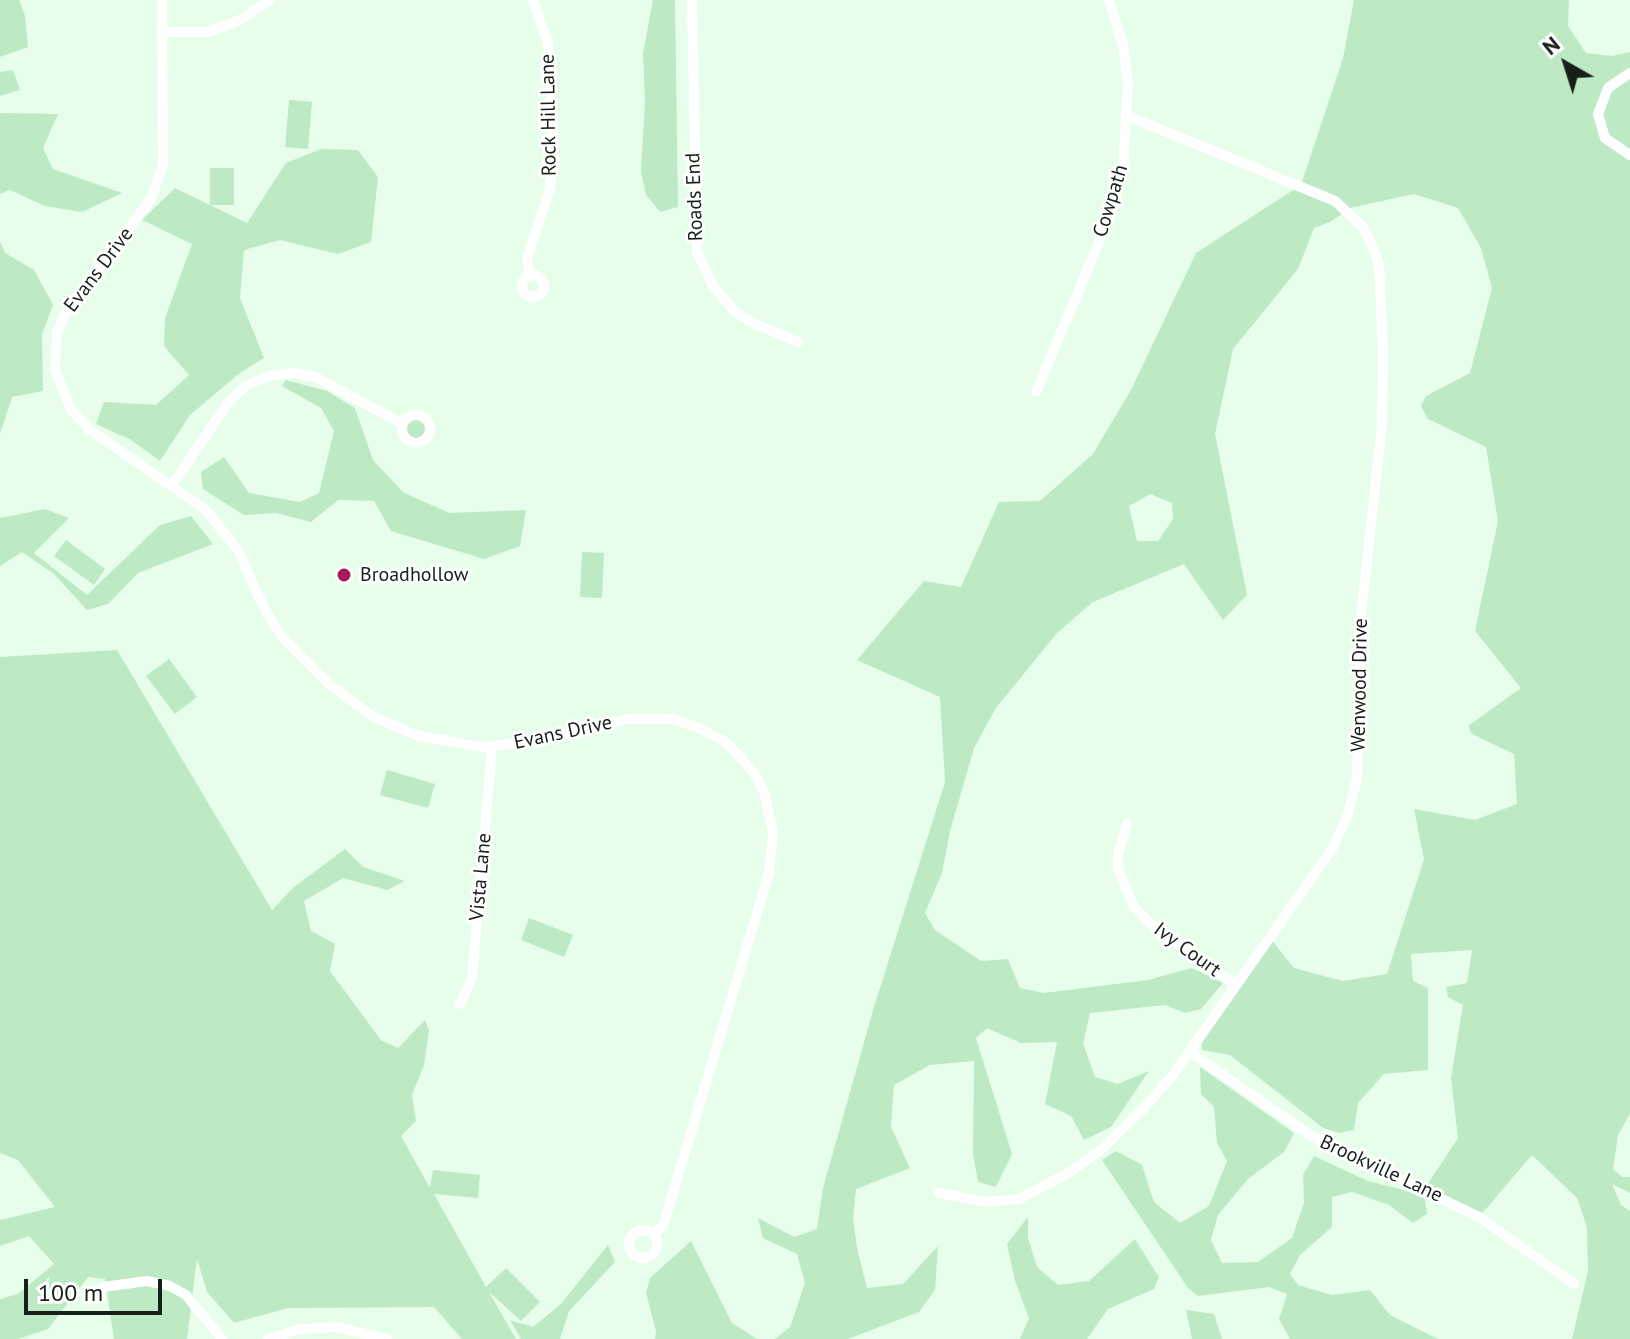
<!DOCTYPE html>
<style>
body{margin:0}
#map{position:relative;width:1630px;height:1339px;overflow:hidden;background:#e6feea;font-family:"PT Sans",sans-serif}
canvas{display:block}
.north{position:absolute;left:1526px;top:24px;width:80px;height:80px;-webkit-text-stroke:6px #fff;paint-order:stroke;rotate:321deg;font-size:22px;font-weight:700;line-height:32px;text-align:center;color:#162018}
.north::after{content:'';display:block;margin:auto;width:28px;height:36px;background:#162018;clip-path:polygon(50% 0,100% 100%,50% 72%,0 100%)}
.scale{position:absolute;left:24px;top:1279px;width:138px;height:36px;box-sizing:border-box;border:4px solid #162018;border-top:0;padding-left:10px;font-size:24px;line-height:28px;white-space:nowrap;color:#162018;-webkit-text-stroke:6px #fff;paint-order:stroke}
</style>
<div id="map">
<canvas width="1630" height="1339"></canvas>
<div class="north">N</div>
<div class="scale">100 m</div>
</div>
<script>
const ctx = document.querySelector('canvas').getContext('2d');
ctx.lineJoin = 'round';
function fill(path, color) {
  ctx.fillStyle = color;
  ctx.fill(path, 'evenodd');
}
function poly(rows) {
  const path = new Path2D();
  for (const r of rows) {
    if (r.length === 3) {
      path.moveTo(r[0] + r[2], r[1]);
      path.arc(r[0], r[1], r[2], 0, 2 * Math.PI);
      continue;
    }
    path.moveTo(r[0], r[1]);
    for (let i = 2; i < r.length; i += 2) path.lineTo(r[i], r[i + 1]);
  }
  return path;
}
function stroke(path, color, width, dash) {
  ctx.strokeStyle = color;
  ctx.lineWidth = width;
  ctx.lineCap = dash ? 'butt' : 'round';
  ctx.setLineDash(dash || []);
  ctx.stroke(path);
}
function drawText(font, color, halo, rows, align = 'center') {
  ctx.font = font + ' "PT Sans",sans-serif';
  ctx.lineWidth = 6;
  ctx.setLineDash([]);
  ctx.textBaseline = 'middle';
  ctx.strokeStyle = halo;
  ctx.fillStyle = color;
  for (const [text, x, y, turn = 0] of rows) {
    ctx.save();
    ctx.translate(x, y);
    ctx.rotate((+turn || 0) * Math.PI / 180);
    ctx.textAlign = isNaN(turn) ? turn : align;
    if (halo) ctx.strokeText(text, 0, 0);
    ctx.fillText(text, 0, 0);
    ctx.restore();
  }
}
fill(poly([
 [0,0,19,0,25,16,28,47,0,57],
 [653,0,675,0,678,207,660,212,646,195,641,172,645,101,643,53],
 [1354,0,1569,0,1568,26,1586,53,1612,56,1630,52,1630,1114,1618,1135,1613,1169,1622,1177,1630,1177,1630,1193,1612,1184,1621,1205,1630,1211,1630,1339,1572,1339,1588,1271,1587,1227,1577,1198,1532,1155,1479,1217,1425,1188,1458,1138,1451,1078,1463,1005,1448,997,1446,987,1467,983,1472,950,1411,954,1413,981,1428,988,1428,1070,1384,1074,1358,1103,1354,1130,1340,1133,1323,1128,1230,1055,1202,1050,1201,1036,1270,938,1294,968,1343,981,1387,974,1424,859,1414,809,1475,820,1517,804,1514,754,1472,734,1468,726,1521,688,1475,631,1498,521,1486,447,1428,419,1421,406,1426,396,1470,373,1492,288,1481,248,1458,208,1414,194,1350,208,1330,222,1314,228,1298,269,1233,349,1215,434,1247,595,1223,620,1184,564,1093,602,1057,633,996,708,974,748,950,831,942,873,925,913,935,930,981,961,1008,959,1020,988,1044,993,1148,980,1192,968,1223,983,1201,1009,1185,1013,1165,1005,1090,1013,1083,1043,1095,1077,1118,1084,1149,1071,1111,1127,1084,1140,1071,1116,1045,1104,1057,1042,1021,1043,987,1028,976,1038,1012,1154,996,1187,978,1182,973,1154,974,1061,930,1065,894,1085,891,1127,910,1168,856,1189,853,1218,857,1248,867,1288,903,1284,938,1246,935,1290,919,1312,848,1339,775,1339,790,1327,805,1283,797,1254,763,1238,758,1218,794,1237,817,1229,823,1188,874,1007,945,782,940,697,857,660,924,581,961,587,999,502,1040,501,1093,454,1132,388,1196,253,1301,185,1343,58],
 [1150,494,1172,503,1173,519,1158,541,1137,541,1129,506],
 [13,70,20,90,0,96,0,72],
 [289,100,312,102,308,149,285,147],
 [0,113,58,114,43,148,53,169,122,193,82,212,45,206,10,190,0,194],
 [321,149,358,150,378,177,371,242,338,254,280,240,244,250,240,298,264,358,240,373,190,415,160,461,131,440,96,424,104,402,156,405,189,375,164,346,165,318,192,244,142,220,175,188,247,223,286,163],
 [210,168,234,168,234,205,210,205],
 [0,241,5,253,34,270,53,305,42,334,43,391,12,397,0,434],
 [286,380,327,391,355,408,373,460,404,493,450,513,526,510,520,546,484,559,391,531,374,501,338,500,311,522,276,513,244,515,203,489,201,472,224,457,249,493,300,502,319,493,334,431,321,408,282,386],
 [417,428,12],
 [45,509,69,518,34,553,87,595,160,525,191,516,213,544,138,573,108,604,87,610,54,574,22,552,0,566,0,518],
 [66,540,105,569,94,585,54,556],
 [582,552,604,553,602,598,580,597],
 [117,650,272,910,294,887,345,849,363,867,405,881,387,890,343,878,304,901,311,931,335,944,330,971,381,1040,398,1048,425,1020,429,1031,424,1065,412,1095,416,1121,401,1136,430,1188,433,1170,480,1175,478,1198,434,1194,486,1287,506,1268,540,1302,521,1321,489,1292,516,1339,462,1339,434,1307,288,1308,234,1323,207,1292,197,1259,187,1339,114,1339,105,1279,88,1277,48,1329,18,1339,0,1339,0,1299,18,1294,54,1264,29,1236,0,1246,0,1220,55,1207,18,1160,0,1153,0,657],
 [169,659,197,697,175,714,146,676],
 [387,770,435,784,428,808,380,795],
 [529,918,573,935,564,957,521,940],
 [1200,1067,1294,1133,1284,1152,1248,1179,1218,1215,1211,1240,1222,1263,1258,1262,1292,1238,1304,1203,1303,1175,1314,1156,1368,1181,1424,1195,1427,1214,1413,1223,1389,1205,1352,1192,1332,1197,1332,1227,1300,1255,1290,1274,1298,1285,1332,1295,1370,1290,1390,1315,1438,1339,1290,1339,1279,1319,1287,1294,1269,1287,1198,1296,1188,1288,1102,1160,1116,1151,1142,1165,1154,1202,1180,1223,1209,1206,1227,1161,1217,1143,1214,1107,1201,1094],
 [1028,1217,1028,1238,1037,1267,1058,1285,1089,1281,1135,1239,1159,1277,1154,1289,1108,1309,1087,1339,1020,1339,1029,1318,1015,1281,1007,1244],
 [691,1241,732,1323,757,1339,655,1339,656,1331,646,1293,650,1278],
 [608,1245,615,1262,569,1311,560,1339,521,1339,510,1320,533,1327,561,1304],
 [1186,1310,1214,1314,1222,1339,1192,1339]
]), '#bdeac4');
stroke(poly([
 [162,0,163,164,151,199,65,314,57,333,55,370,71,410,90,430,206,510,239,552,263,606,281,636,330,685,372,716,418,736,482,747,538,741,627,719,673,719,702,729,727,743,754,773,764,792,773,833,769,873,663,1226,653,1234],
 [692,0,697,252,712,284,734,311,755,324,798,342],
 [163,32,209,32,240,20,270,0],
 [1630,73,1608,88,1598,114,1605,138,1630,155],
 [533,286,11],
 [530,276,527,259,550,188,554,145,548,43,533,0],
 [1036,392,1111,214,1123,169,1128,83,1123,45,1109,0],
 [416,429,14],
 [172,485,230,400,246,386,269,376,295,373,315,377,403,424],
 [1127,824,1118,854,1118,869,1134,907,1153,926,1236,985],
 [460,1004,472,978,492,747],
 [1190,1052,1313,1137,1479,1217,1574,1284],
 [939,1193,985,1202,1019,1199,1070,1172,1102,1149,1146,1106,1173,1075,1332,849,1347,817,1357,779,1361,616,1382,424,1383,351,1379,266,1374,249,1363,227,1335,201,1128,116],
 [643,1244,14],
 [103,1287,147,1281,170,1286,186,1295,222,1339],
 [268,1339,300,1329,337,1327,387,1339]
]), '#fff', 10);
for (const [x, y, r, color] of [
 [344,575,8,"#a6195b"]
]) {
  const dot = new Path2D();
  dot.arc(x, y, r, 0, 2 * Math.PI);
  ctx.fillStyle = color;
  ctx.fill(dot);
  stroke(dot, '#fff', 3);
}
drawText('20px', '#162018', '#fff', [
 ["Rock Hill Lane",549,115,-91],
 ["Roads End",695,197,-92],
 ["Cowpath",1111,201,-73],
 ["Evans Drive",99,270,-53],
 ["Wenwood Drive",1360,685,-89],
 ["Evans Drive",563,733,-12],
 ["Vista Lane",481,877,-85],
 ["Ivy Court",1187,950,36],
 ["Brookville Lane",1381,1169,25]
]);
drawText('20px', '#162018', '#fff', [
 ["Broadhollow",360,575]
], 'left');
</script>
